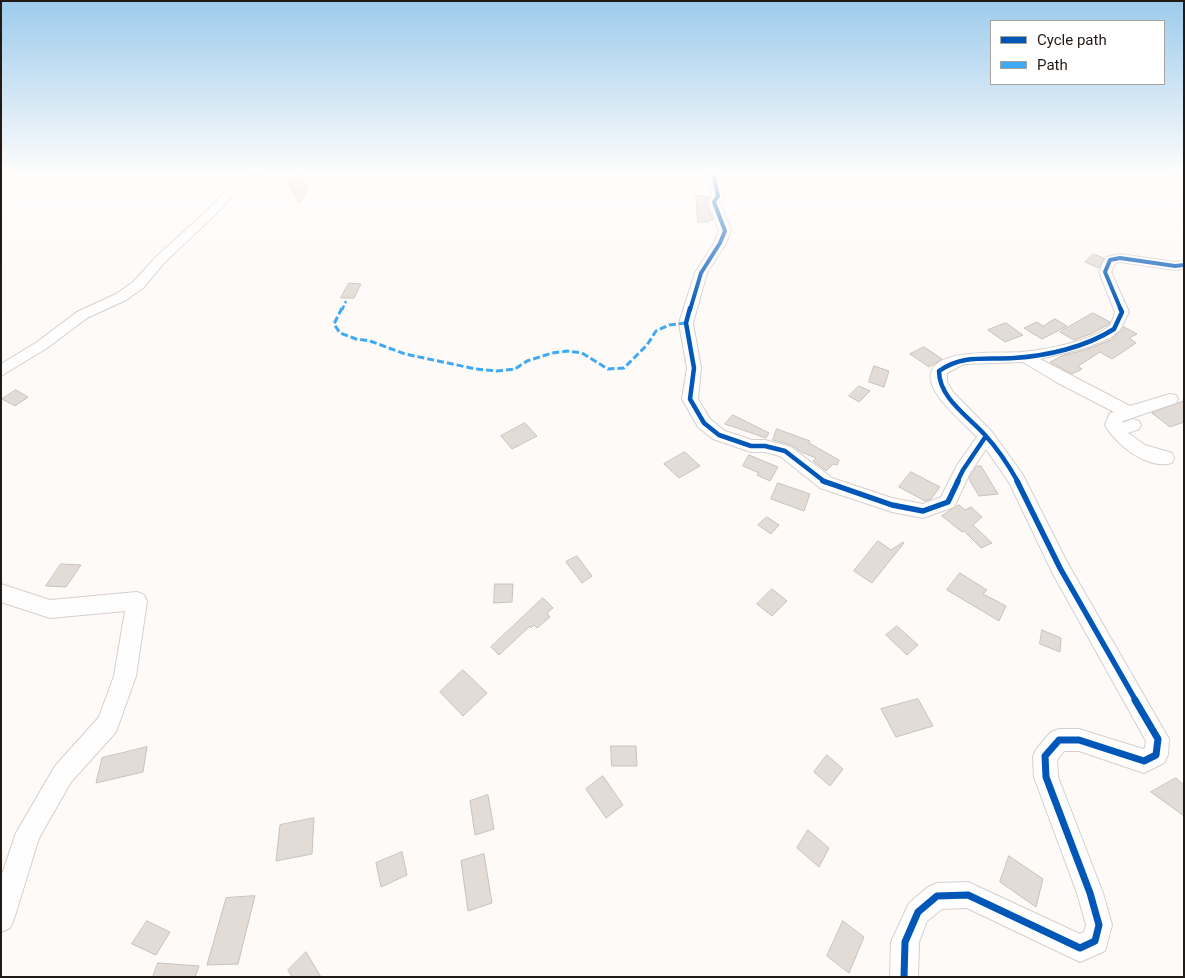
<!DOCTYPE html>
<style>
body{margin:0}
#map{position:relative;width:1185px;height:978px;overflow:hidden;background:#fdfaf8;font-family:Roboto,sans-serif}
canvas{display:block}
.frame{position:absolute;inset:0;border:2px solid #221a15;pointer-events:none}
.legend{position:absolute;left:990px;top:20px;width:175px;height:65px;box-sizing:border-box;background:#fff;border:1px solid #a7a3a1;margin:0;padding:6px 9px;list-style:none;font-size:15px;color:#221a15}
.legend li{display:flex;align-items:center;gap:10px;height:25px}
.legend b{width:25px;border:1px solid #a7a3a1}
</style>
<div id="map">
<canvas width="1185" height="978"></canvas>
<div class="frame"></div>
<ul class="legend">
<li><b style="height:6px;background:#0057b8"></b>Cycle path</li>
<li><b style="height:6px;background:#3fa9f5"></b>Path</li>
</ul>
</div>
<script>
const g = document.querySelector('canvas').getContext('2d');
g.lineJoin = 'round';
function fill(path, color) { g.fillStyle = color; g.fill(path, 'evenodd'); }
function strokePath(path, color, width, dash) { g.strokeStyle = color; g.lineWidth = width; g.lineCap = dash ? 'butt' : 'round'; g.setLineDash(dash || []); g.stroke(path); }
const building = new Path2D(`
 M300,176L308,190L299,203L286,179Z
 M696,195L709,197L706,203L713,220H709V222H698Z
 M1093,254L1104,258L1099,268L1085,262Z
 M349,283L361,284L354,298H341Z
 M1093,313L1110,322L1109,324L1091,334L1074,340L1060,332Z
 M1055,319L1067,326L1042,339L1024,328L1037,322L1043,326Z
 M1006,323L1023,335L1005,342L988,330Z
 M1124,327L1137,334L1129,338L1136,343L1112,359L1100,352L1078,366L1082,369L1072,374L1050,362L1064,355L1085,350L1111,340Z
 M924,347L942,359L929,367L910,354Z
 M874,366L889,371L884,387L869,382Z
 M859,386L870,391L859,402L849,396Z
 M16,390L28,397L15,406L2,399Z
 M1184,401V422L1170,427L1152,413Z
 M733,415L769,433L766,438L725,424Z
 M525,423L537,436L512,449L501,436Z
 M777,429L810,441L809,443L839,460L837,465L833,464L826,471L813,461L816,458L801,452L791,445L773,440Z
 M685,452L700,466L679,478L664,464Z
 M749,455L778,467L770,481L757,475L759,473L743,466Z
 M977,466H981L998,494L979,496L969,479Z
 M911,472L940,487L931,499L925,501L899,487Z
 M778,483L810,494L804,511L771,499Z
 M959,505L965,510L971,507L982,517L973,525L992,543L981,548L964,531L962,532L942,516Z
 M767,517L779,525L771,534L758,525Z
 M878,541L891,550L903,542L904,543L872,583L854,571Z
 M577,556L592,576L582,583L566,562Z
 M61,564L81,565L66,587L46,586Z
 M960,573L987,590L983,594L1006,606L999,621L947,590Z
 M495,584H513L512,602L494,603Z
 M772,589L787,601L772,616L757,604Z
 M543,598L553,608L547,613L550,617L537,628L534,625L531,628L530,626L499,655L491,647Z
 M897,626L918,645L907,655L886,635Z
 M1042,630L1061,638L1060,652L1040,644Z
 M463,670L487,693L463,716L440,692Z
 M918,699L933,726L896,737L881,709Z
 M611,746H636L637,766H612Z
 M147,747L143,772L96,783L102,758Z
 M827,755L843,769L830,786L814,772Z
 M603,776L623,805L606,818L586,789Z
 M1176,778L1184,785V816L1151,792Z
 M488,795L494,829L475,835L470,801Z
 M314,818L312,854L276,861L280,825Z
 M808,830L829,848L819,867L797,848Z
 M402,852L407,875L381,887L376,863Z
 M484,854L492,903L468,911L461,861Z
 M1009,856L1043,879L1036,907L1000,882Z
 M255,896L238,964L207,965L226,898Z
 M147,921L170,932L156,955L132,944Z
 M843,921L864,937L849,973L827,956Z
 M306,952L321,977H292L288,970Z
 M158,963L199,966L195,977H153Z`);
const minor = new Path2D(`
 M252,173H265L236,190L221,209L165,262L143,288L126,300L87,318L47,348L1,376V364L37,342L77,312L116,294L133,282L157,256L213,205L228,186Z
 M708,173H718L724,196L720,202L731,231L726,243L707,273L693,323L701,368L698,399L710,419L725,431L752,440H765L791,447L832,478L892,498L923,504L941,497L957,465L977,437C964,423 935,400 931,381C924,346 1003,354 1022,352C1043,350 1094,341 1109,326C1112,323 1114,316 1115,312L1099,272L1106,257L1120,254L1175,262L1184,261V269L1175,270L1120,262L1115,263L1111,272L1129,312L1120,330L1110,338L1085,348L1040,359L1130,406L1170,394L1176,395L1178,399L1176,403L1123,421L1122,423L1133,419L1139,421L1141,425L1139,429L1128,433L1145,445L1172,453L1174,458L1172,463C1148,470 1116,445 1105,425L1110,413L1114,412L1056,382L1023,362L964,364L947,373V382L953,392L992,432L1023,475L1067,562L1169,739L1168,755L1164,763L1144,773L1079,751H1064L1057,760L1058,777L1103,893L1112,925L1105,951L1080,962L967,908L942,909L927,921L919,942L918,977H890L891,942L909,903L928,887L937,883L968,882L1080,934L1084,932L1086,925L1077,893L1034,777L1033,756L1037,748L1051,732L1059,729H1079L1143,749L1145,748L1146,741L1053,574L1010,484L986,449L970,473L954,507L923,518L892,512L820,488L780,456L765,452H751L713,439L698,427L682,399L687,368L679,323L695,273L714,243L719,231L708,202L712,196Z
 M1172,173H1184V178L1173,175Z
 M1,584L50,600L137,592L144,595L147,601L136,676L116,732L71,782L39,838L14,919L10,928L1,932V877L16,833L55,766L99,717L114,676L125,611L50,618L1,602Z`);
const quietFar1 = new Path2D(`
 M342,310L346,301`);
const quiet = new Path2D(`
 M342,308L334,324L340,333L356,339L370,341L405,354L476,369L497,371L515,369L527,361L552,353L567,351L582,353L608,369L624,368L647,345L656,331L669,325L686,323`);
const cyclewayFar3 = new Path2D(`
 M690,310L701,273L720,243L725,231L714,202L718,196L713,173
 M1121,310L1105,272L1110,260L1120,258L1175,266L1184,265`);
const cyclewayFar2 = new Path2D(`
 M690,308L686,323L694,368L690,399L704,423L719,435L751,446H765L785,451L825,482
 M957,482L963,470L986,436
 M1018,482C1009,466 997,448 985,435C968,416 939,398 939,371C963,354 986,360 1014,358C1047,356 1086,347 1114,329L1122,312L1120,308`);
const cyclewayFar1 = new Path2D(`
 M823,481L892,505L923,511L948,502L958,481
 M1017,481L1060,568L1136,701`);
const cycleway = new Path2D(`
 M904,977L905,942L918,912L937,896L968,895L1080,948L1095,941L1099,925L1090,893L1046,777L1045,756L1059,740H1079L1144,761L1156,755L1158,739L1135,700`);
fill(building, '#e3dbd5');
strokePath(building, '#c8c2bf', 1);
strokePath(minor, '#d5d0cd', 2);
fill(minor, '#fffefe');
strokePath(quietFar1, '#3fa9f5', 2.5, [5, 2.5]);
strokePath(quiet, '#3fa9f5', 3, [7, 3]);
strokePath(cyclewayFar3, '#0057b8', 4);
strokePath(cyclewayFar2, '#0057b8', 4.5);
strokePath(cyclewayFar1, '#0057b8', 5.5);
strokePath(cycleway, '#0057b8', 7);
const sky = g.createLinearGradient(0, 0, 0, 310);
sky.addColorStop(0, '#9dcbec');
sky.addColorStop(0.56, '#fefdfc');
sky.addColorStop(1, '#fefdfc00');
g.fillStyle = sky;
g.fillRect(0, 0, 1185, 310);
</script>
